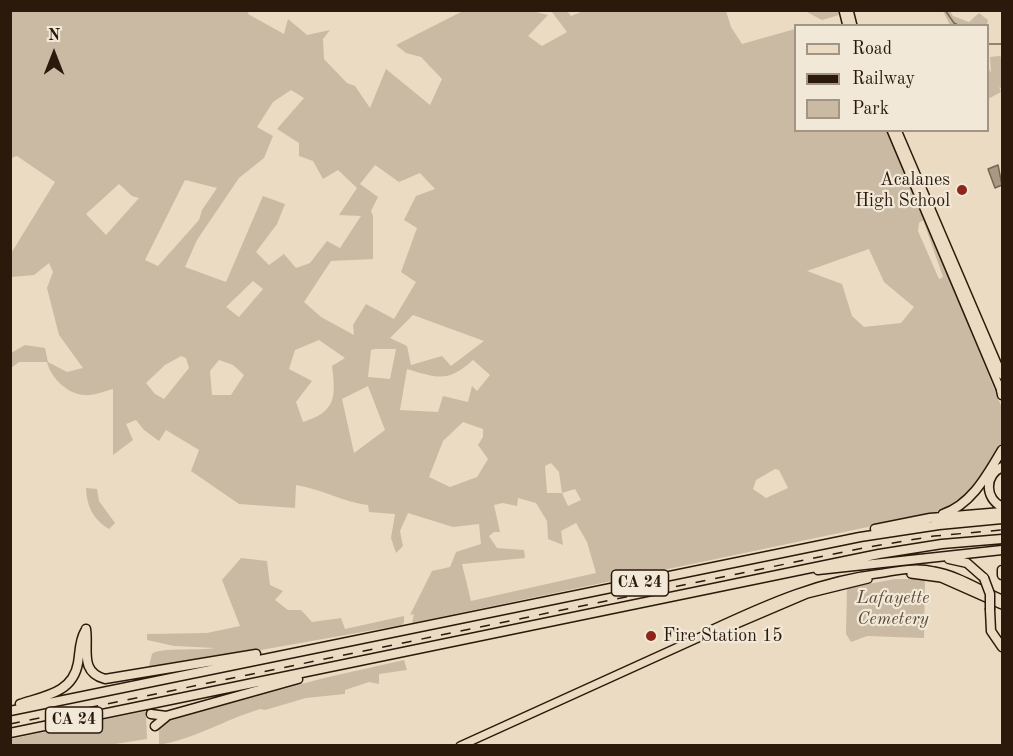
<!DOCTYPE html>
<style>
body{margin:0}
#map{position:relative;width:1013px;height:756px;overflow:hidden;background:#eadbc2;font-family:"Old Standard TT",serif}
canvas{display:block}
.frame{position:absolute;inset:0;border:12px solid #2b190b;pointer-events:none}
.legend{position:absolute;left:794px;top:24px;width:195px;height:108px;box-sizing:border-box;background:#f1e8d7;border:2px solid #a29585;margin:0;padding:8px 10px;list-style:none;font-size:18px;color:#2b190b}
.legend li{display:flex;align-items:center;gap:12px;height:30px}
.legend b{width:30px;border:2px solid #a29585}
.north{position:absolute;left:24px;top:24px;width:60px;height:60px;-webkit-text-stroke:4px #f1e8d7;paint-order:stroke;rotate:0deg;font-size:16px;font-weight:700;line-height:24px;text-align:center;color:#2b190b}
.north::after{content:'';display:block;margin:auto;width:21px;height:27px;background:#2b190b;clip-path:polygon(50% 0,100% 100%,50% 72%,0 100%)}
</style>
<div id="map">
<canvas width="1013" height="756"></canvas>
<div class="frame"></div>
<ul class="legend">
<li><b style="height:8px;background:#eadbc2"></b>Road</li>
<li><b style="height:8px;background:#2b190b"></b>Railway</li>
<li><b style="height:16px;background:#cabaa3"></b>Park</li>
</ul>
<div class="north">N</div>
</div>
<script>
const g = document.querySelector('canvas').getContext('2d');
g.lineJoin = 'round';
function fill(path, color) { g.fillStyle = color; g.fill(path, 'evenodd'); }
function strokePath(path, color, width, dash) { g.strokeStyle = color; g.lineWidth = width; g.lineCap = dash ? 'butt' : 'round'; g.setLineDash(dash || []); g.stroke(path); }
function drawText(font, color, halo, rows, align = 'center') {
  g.font = font + ' "Old Standard TT",serif'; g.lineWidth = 4.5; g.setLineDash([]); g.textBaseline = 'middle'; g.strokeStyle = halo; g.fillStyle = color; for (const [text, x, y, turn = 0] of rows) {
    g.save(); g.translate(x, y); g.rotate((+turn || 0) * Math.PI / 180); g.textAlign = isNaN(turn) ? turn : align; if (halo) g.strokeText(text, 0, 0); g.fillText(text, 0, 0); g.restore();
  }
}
const green = new Path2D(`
 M586,10L726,11L731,27L742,44L795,29L796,130L889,131L1002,408V444L998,451L969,494L939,512L412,623L414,614L410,615L432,571L450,567L456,552L481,544L479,524L453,527L408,513L400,531L403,546L396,553L391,538L395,514L369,512L368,505C343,502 322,489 296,485L295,508L239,504L191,471L199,450L166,430L159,441L144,430L136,420L126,424L133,440L113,455V389C105,391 93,396 85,395C67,394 51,378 47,362H19L11,368V353L25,345L45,348L48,362L67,372L83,368L59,335L47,288L53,272L49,263L34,275L11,277L10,255L55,182L17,156L11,158V11H249L248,14L284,34L288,19L307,35L330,30L323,39L324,59L347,83L355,86L370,108L386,69L430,105L442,79L421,57L406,53L396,45L463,11H532L548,15L528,36L542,46L567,32L552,12L567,11L571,16ZM291,90L304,98L277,129L299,143V156L313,161L323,179L338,170L357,188L339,215L361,216L340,248L327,241L310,263L296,268L284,254L269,265L256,252L277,224L285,204L263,196L226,282L185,267L197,240L239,178L264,158L273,136L257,127L273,102ZM375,165L399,182L420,173L435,189L416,196L404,220L417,228L401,272L416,282L394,319L366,304L353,325L354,335L321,317L304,302L331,261L373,259V216L371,211L378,197L360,184ZM185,180L217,188L202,210L199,220L158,266L145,260ZM119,184L132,196L139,198L106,235L86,214ZM923,220L943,277L939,279L918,231L919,223ZM869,249L884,282L914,307L901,323L864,327L852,316L842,284L807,271ZM253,281L263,289L239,317L226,307ZM413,315L484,341L451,366L442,356L411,365L407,346L390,338ZM319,340L345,358L332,366C336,397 336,412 303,422L296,402L312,381L289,369L295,350ZM375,349H396L390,379L368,377L371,350ZM181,356L186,358L189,368L164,399L155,394L146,383L165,365ZM219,360L233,365L244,375L231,395H212L210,371ZM473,360L490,375L477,391L472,386L468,402L443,396L438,412L400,410L407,369C437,378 448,383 473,360ZM368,386L385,430L354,453L342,399ZM463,422L483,429V437L478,445L488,459L477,477L450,487L429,477L443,441ZM551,463L559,472L562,493H547L545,466ZM775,469L779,470L788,488L766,498L753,489L756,480ZM575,489L581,500L568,506L562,493ZM518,498L536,503L547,521L548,539L563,545L561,531L576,523L587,542L596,573L471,601L462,564L525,558L524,550L497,548L489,536L494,532H500L494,505L503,503L517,506Z
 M805,11H838L839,15L822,20Z
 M943,11H950L953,16L969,22L979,13L988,20L987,25H950Z
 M999,56L1002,57V89L999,87L1001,92L988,99V67L991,73L990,57Z
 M86,488L97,489L99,501L115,523L109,529C93,519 87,507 86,488Z
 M241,558L267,561L270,585L283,591L275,600L288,610H301L312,622L341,618L345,629L404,616V622L402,625L148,670L152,654C159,647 200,651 215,648L174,646L147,640V634L207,633L240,626L222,580Z
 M895,579H925L924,638L867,636L851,642L846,634L847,588Z
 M404,660L407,670L379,674V684L369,682L345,690V694L306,698L265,710L260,709C224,720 197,738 159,745V728L169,720L324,678Z
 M146,711L147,739L102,746L11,745V739Z`);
const water = new Path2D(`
 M998,165L1002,185L995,188L988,169Z`);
const stream = new Path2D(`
 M945,10L954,23L960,26
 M988,44H1002`);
const major = new Path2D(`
 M843,10L847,26
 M849,10L853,26
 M891,130L1002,393
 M897,130L1002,375
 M911,574L941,578L1002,605
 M709,633L718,632L807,594L868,579
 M460,746L709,633L713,629C769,603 821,580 883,573C900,570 917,567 934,571C958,575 980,590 1002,599`);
const highway = new Path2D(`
 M1001,390L1002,395
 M1002,467C984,476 985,498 1002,507
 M943,514C972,504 987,475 1002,450
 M875,529L930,518L1002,512
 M949,559L967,563L984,578
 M818,570L1002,550
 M1002,570V575
 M990,610L991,631L1002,647
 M86,629C89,649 79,672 105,679L256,654
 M20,704C44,696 73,693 78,663C80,652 79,641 85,631
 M10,711L860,537L939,525L1002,519
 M151,714L166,716L298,679
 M155,726L166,717
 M10,733L879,554L942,544L1002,539`);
const rail = new Path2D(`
 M10,724L863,548L934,536L1002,530`);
const highwayBridge = new Path2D(`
 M984,578L990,594V610`);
const markers = [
 [962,190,6,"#8f2418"],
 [651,636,6,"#8f2418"]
];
const shields = [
 [640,583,57],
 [74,720,57]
];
const shieldNames = [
 ["CA 24",640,583],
 ["CA 24",74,720]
];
const poiNames = [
 ["Acalanes",950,180],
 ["High School",950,201],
 ["Fire Station 15",663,636,"left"]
];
const parkNames = [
 ["Lafayette",893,598],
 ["Cemetery",893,619]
];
fill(green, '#cabaa3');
fill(water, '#a99984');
strokePath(water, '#776654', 1.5);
strokePath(stream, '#776654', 1.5);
strokePath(major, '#2b190b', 10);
strokePath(highway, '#2b190b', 11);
strokePath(major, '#eadbc2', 7);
strokePath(highway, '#eadbc2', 8);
strokePath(rail, '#2b190b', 1.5, [10, 10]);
strokePath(highwayBridge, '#2b190b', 11, []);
strokePath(highwayBridge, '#eadbc2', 8);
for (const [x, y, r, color] of markers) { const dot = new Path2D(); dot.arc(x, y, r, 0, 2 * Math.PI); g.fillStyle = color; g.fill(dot); strokePath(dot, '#f1e8d7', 2); }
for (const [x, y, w] of shields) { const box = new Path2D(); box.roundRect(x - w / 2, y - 13, w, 26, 4.5); g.fillStyle = '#f1e8d7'; g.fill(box); strokePath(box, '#2b190b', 1.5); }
drawText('bold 16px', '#2b190b', null, shieldNames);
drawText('18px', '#2b190b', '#f1e8d7', poiNames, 'right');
drawText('italic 18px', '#5b4939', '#f1e8d7', parkNames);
</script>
